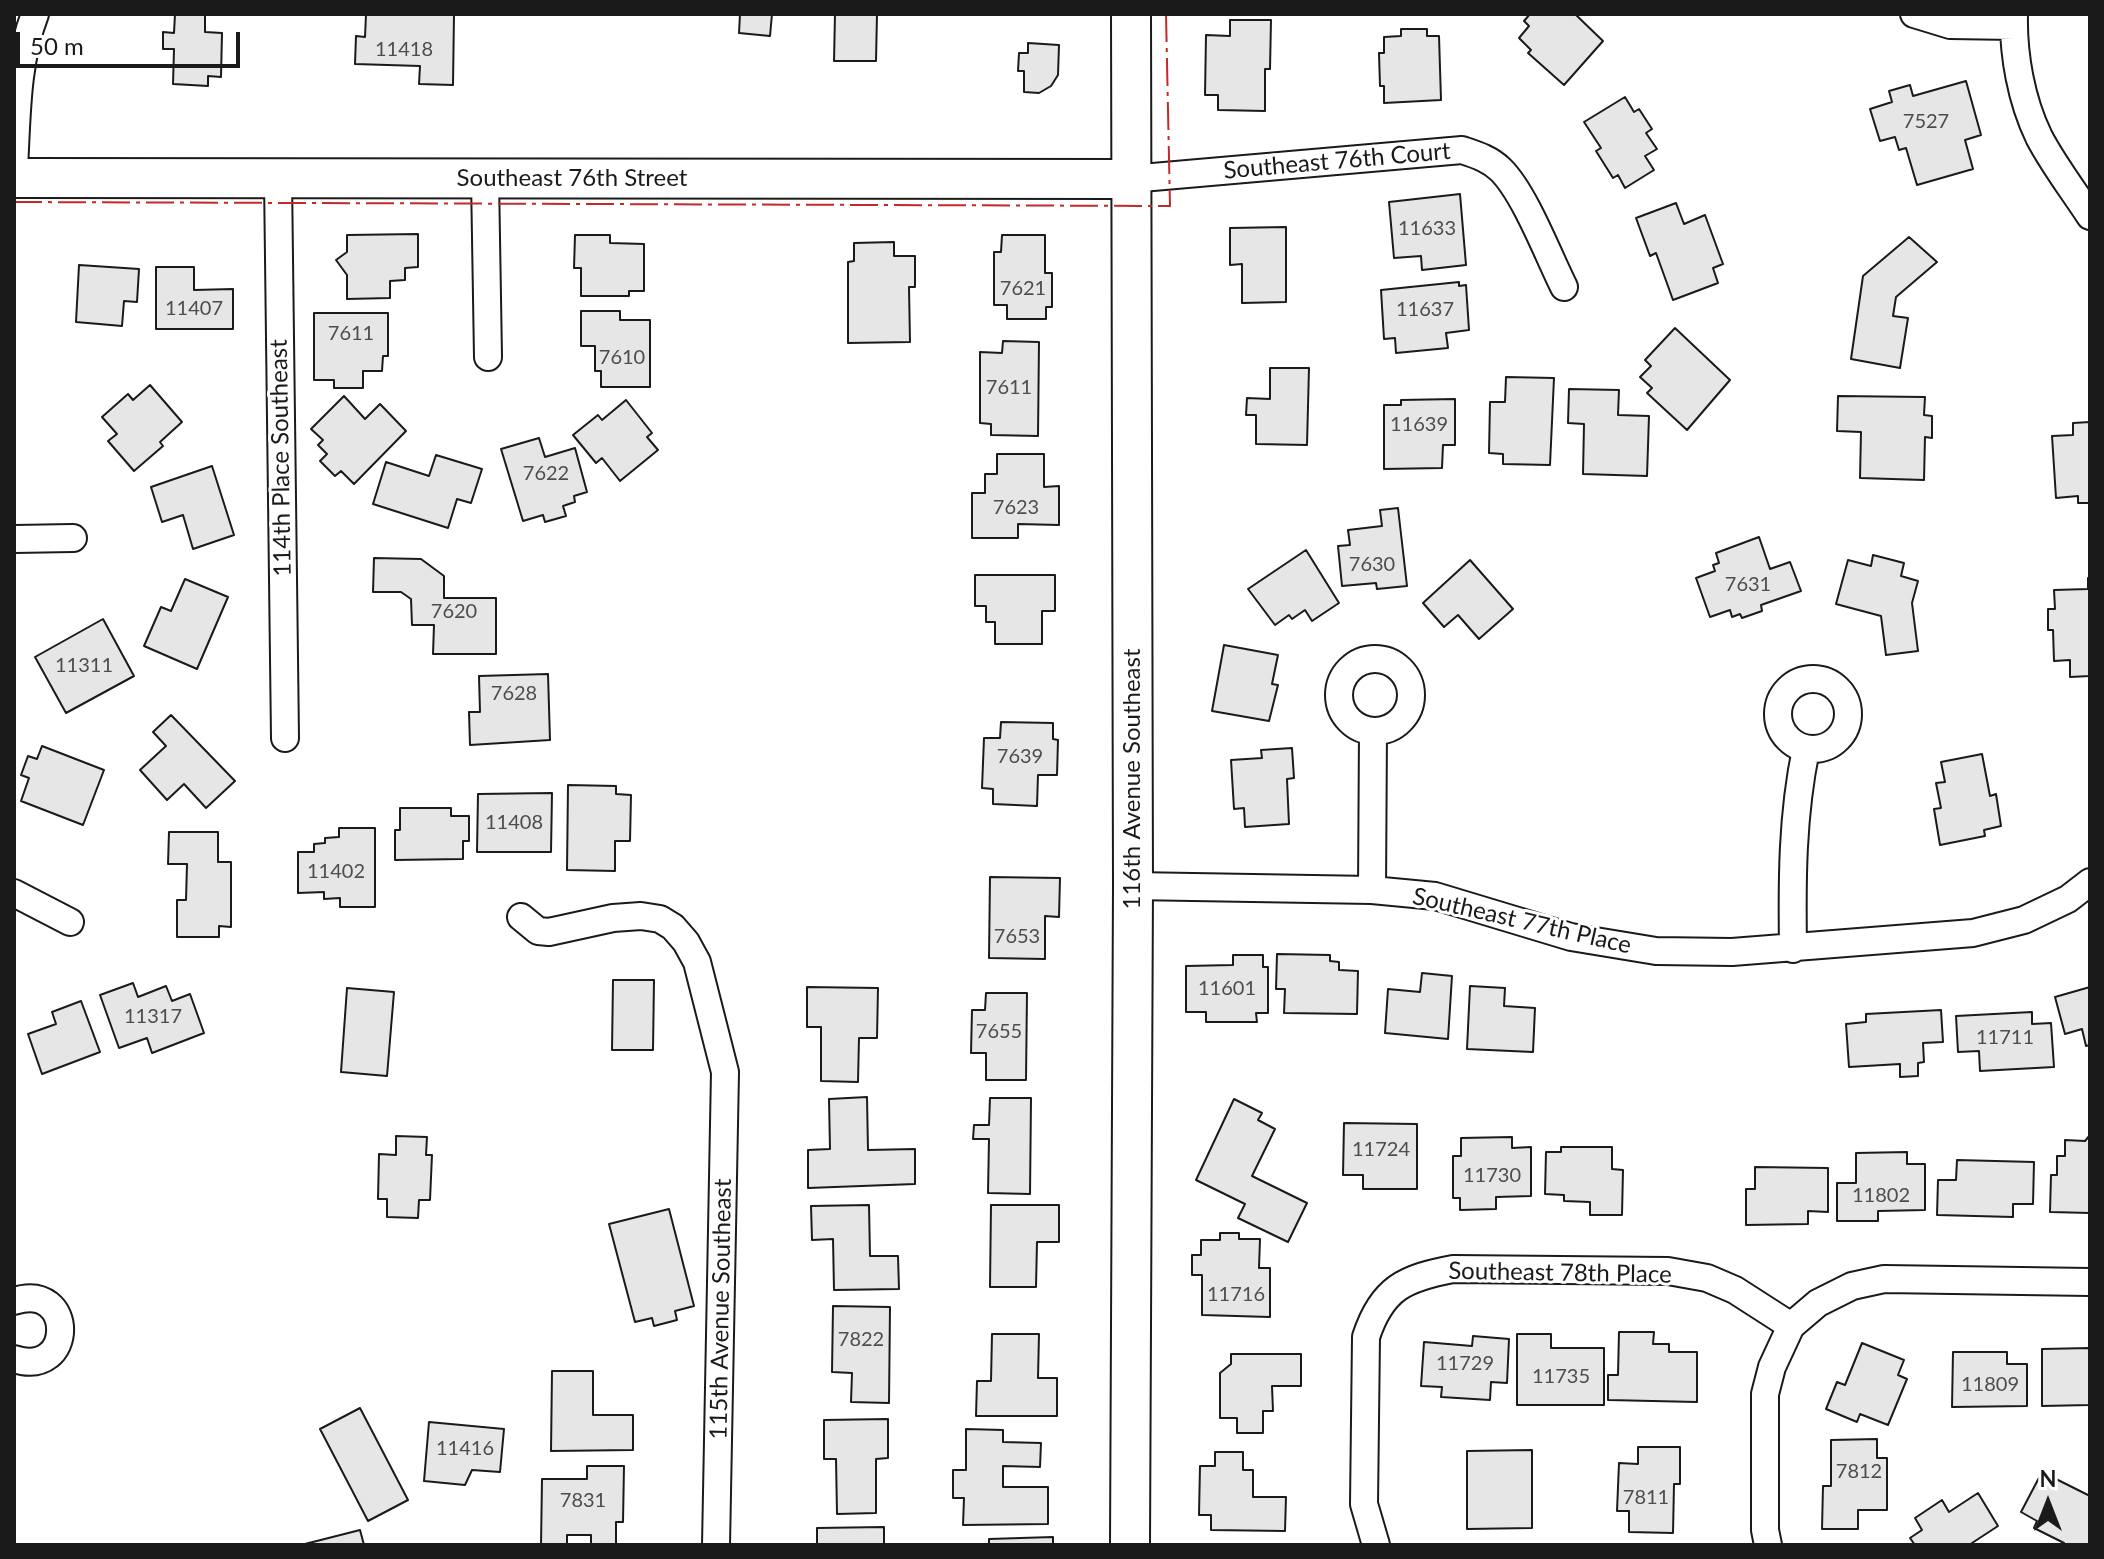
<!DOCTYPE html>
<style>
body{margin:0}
#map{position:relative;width:2104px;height:1559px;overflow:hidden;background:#fff;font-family:Lato,sans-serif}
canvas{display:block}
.frame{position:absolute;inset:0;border:16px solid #1a1a1a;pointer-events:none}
.north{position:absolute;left:2008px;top:1463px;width:80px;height:80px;-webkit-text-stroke:6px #fff;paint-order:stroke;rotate:0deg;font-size:22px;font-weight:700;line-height:32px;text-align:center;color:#1a1a1a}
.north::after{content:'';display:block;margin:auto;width:28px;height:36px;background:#1a1a1a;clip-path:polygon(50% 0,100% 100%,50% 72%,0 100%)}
.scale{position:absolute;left:16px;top:32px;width:224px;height:36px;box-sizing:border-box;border:4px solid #1a1a1a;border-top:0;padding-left:10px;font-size:24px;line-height:28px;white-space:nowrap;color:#1a1a1a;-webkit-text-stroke:6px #fff;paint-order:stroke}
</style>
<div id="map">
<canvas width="2104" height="1559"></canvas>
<div class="frame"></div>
<div class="north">N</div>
<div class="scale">50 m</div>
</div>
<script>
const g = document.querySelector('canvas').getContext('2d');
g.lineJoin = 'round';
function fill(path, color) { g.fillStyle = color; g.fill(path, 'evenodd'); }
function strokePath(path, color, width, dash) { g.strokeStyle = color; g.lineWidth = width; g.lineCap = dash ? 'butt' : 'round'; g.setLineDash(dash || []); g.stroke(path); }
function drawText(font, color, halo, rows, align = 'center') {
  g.font = font + ' Lato,sans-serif'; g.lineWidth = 6; g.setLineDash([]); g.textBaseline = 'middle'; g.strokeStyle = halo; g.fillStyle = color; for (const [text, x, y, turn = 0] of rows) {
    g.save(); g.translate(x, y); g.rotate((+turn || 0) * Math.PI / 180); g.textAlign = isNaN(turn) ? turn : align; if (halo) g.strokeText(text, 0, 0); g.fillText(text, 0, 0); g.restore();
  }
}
const building = new Path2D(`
 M175,14H205V32L222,33L221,77L208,76V86L173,84L174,49H163V32L174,33Z
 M366,14H454L453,85L419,84L420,66L355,64L356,36L365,37Z
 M740,14H772L770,36L739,33Z
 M835,14H877L876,61H834Z
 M1530,14H1575L1603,41L1564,85L1528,53L1531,50L1519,38L1529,26L1524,21Z
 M1230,20H1271L1270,69H1265V111L1218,110V95H1205L1206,35L1230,36Z
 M1401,29H1427V36H1439L1441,100L1384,103V86H1380L1379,53H1384V37L1401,36Z
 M1028,43L1059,45L1058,75L1051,86L1039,93L1024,92V71H1018L1019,53H1028Z
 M1966,81L1981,135L1965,140L1973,169L1917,185L1906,148L1899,150L1895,137L1880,141L1870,109L1892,102L1889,91L1910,85L1913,96Z
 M1625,97L1634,112L1639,109L1652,129L1646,133L1657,149L1645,156L1654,170L1625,188L1618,175L1613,178L1596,151L1601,148L1584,122Z
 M1460,194L1466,265L1422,270L1421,256L1394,258L1389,202Z
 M1676,203L1684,224L1705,215L1723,264L1713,268L1718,283L1673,300L1656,253L1650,256L1636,218Z
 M1286,227V302L1242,303V264L1230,265V228Z
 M418,234V267L405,268V280L390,281V298L347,299V275L336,260L347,252V235Z
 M575,235H610V243L644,244V291H629V296H581V268H574Z
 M1002,235H1045V273H1052V307H1046V319H1007V305H994V252H1001Z
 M1909,237L1937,262L1896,297L1893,316L1908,318L1900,368L1851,359L1863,276Z
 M894,242V256H915V287H909L910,342L848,343V262L854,261V243Z
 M79,265L139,269L137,302L124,301L122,326L76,322Z
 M156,267H194V290L233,289V329H156Z
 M1459,282V286L1466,285L1469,330L1446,333L1448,348L1396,353L1395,338L1384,339L1381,290Z
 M581,311H620V320H650V387H601V371H595V346H581Z
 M314,313H388V356H383L382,371H363V388H334V380H314Z
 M1675,328L1730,380L1687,430L1647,393L1652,388L1640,377L1651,366L1645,360Z
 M1003,341L1039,342L1038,436L991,435V424L980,423V352L1002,353Z
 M1270,368H1309L1307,445L1256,444V415H1246L1247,398L1270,399Z
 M1506,377L1554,378L1550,465L1503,464V454L1489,453L1490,402H1505Z
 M150,385L182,422L160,442L163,446L134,471L108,441L117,434L102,417L128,394L133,400Z
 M1569,389L1619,390L1618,415L1649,416L1647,476L1583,474L1584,424L1568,423Z
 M344,396L365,419L380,404L406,431L354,484L341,471L335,476L320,461L327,454L318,445L323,440L311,429Z
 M1838,396L1925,397L1924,415L1932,416V438L1925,437L1924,480L1860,478L1861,432L1837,431Z
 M1455,399V445H1443L1442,468L1384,469V405H1401V400Z
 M626,400L652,433L647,437L658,450L620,481L602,458L596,463L573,435L598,415L602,420Z
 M2090,422V503H2078V496L2056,498L2052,436L2073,435V423Z
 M539,438L545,457L575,448L587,492L574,496L575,502L563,506L566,516L545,522L543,515L523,521L501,449Z
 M997,454H1044V487L1059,486V525L1018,524V538H972V493H985V474H997Z
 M436,455L482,469L471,503L457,499L448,528L373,504L386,462L429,476Z
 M212,466L234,535L193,549L183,515L162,522L151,487Z
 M1398,508L1407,586L1377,589L1376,583L1342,586L1338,546L1350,545L1348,530L1382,526L1380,510Z
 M1759,537L1770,569L1790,562L1801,591L1761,605L1762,611L1742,618L1740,614L1732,617L1730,610L1710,617L1696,578L1715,571L1713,565L1719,563L1716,553Z
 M1306,550L1339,603L1312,621L1305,610L1292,619L1289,615L1275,625L1248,589Z
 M1873,555L1904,563L1901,576L1918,581L1912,603L1918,651L1886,655L1881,616L1836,604L1848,560L1871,566Z
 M374,558L421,559L444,576V598H496V654H433L434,625H412L411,599L401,592H373Z
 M1470,560L1513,609L1479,639L1458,615L1444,627L1423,603Z
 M975,575H1055V611H1042V644H995V622H986V606H975Z
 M2088,578H2090V676L2070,677V660L2054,661L2053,630H2048V609H2055L2054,590L2088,589Z
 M185,579L228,597L197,669L144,646L161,607L171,611Z
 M103,619L134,676L66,713L35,657Z
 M1224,645L1278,655L1272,684L1278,685L1269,721L1212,711Z
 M548,674L550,740L470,745L469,712H480L479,676Z
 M171,715L235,781L206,808L184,784L167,800L140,770L166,746L153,732Z
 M1001,722L1053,723V739L1058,740L1057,775H1038L1037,806L993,804V789L982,788L984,738H1000Z
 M42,746L104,770L83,825L21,801L29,778L21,775L28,756L37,759Z
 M1292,748L1294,778L1287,779L1289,824L1245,827L1244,808L1234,809L1231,760L1262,758L1261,750Z
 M1982,754L1990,796L1996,794L2001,826L1984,830L1985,836L1940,845L1934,809L1941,808L1936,783L1945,782L1941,762Z
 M568,785L616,786V794L631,795L630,841H615V871L567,870Z
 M552,793L551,852H477L478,794Z
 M400,808H451V816H469V841H463V859L395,860V830H400Z
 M339,828H375V907H340V898L324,899V892L298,893V852H314V844L325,843V838L339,837Z
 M169,832H218V862H231V927L219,926V937H177V900H186L187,864H168Z
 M990,877L1060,878L1059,917L1045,916V959L989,958Z
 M1277,954L1330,955V961L1339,962V970L1358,971L1357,1014L1284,1013L1285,989H1276Z
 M1233,955H1263V967H1268V1013H1256L1257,1022H1206V1012H1186V966L1233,965Z
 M1422,973L1452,976L1448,1039L1385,1033L1388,989L1420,992Z
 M613,980H654L653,1050H612Z
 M133,983L138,997L166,986L172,1001L190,994L204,1033L152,1053L147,1038L119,1048L100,995Z
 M1470,986L1505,988L1504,1006L1535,1008L1533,1052L1467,1049Z
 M807,987L878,988L877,1038H859L858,1082L821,1081V1027H807Z
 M2090,987V1045L2086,1046L2082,1029L2065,1034L2055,997Z
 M347,988L394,992L387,1076L341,1072Z
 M986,993H1027L1026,1080H986V1053H971L972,1010H985Z
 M81,1001L100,1052L42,1074L28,1034L56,1024L52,1012Z
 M1941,1010L1943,1042L1923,1043L1924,1062L1918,1063V1076L1900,1077V1064L1849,1067L1846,1024L1866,1022V1014Z
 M2032,1012V1024L2051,1023L2054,1067L1980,1071L1979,1051L1958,1052L1956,1016Z
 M867,1097L868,1150L915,1149V1184L808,1188V1150L830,1149L829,1099Z
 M990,1098H1031L1030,1194L988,1193L989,1139H973L974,1125H989Z
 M1234,1099L1262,1113L1258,1120L1275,1129L1252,1176L1307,1203L1288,1242L1238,1218L1245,1204L1196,1180Z
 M1344,1123L1417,1124V1189H1363V1175H1343Z
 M2090,1135V1213L2050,1212L2051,1175H2057V1156H2065V1140L2085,1141Z
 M396,1136L427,1137L426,1155H432L430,1200H419L418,1218L387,1217V1199H378L379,1154L396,1155Z
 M1512,1137V1148L1531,1147V1196L1496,1197V1209L1460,1210V1198H1453V1156H1461V1138Z
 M1561,1147H1612V1169L1623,1170L1622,1215H1590V1202L1564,1201V1195L1545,1194L1546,1152H1561Z
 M1907,1152V1164H1925V1210L1878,1211V1221H1837V1183H1856V1153Z
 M1957,1160L2034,1162L2033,1204H2013V1217L1937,1215L1938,1180H1956Z
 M1755,1167L1828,1168V1212L1808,1211V1224L1746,1225V1189H1755Z
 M869,1205L870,1256H898L899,1289L834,1290L833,1239L812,1240L811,1206Z
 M991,1205H1059V1242H1037L1036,1287H990Z
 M669,1209L694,1306L675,1311L677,1320L654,1326L652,1318L635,1322L609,1224Z
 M1220,1233H1239V1239H1260L1259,1268H1270V1317L1202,1315V1275H1192V1255H1201V1240H1220Z
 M833,1306L890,1307L889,1403L851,1402L852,1373L832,1372Z
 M1619,1332H1654L1653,1344H1669V1352H1697V1402L1608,1400V1375H1618Z
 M992,1334H1039L1038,1378H1057V1416H976L977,1381H991Z
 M1517,1334H1551V1348H1604V1405H1517Z
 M1473,1336L1509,1339L1507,1383L1491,1382L1490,1400L1441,1397L1442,1387L1421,1386L1424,1342L1472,1346Z
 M1862,1343L1904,1360L1898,1375L1907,1379L1888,1425L1860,1414L1857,1422L1826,1409L1837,1382L1845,1385Z
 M2090,1348V1405L2042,1406V1349Z
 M1953,1352H2007V1364H2027V1406L1952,1407Z
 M1231,1354H1301V1386H1272L1273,1411H1263V1433H1237V1418H1220V1373L1231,1364Z
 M552,1371H593V1415H633V1450L551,1451Z
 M360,1408L408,1500L368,1521L320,1429Z
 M888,1419V1458L876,1459V1513L837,1514L836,1459H824V1420Z
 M429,1422L504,1429L500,1472L472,1470L465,1485L424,1481Z
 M966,1429L1003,1430V1442L1041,1443L1040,1467L1003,1466V1487H1048V1524L963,1525L964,1498H953V1470H966Z
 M1877,1439V1458H1887V1510H1858V1529H1822L1823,1486H1831V1440Z
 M1638,1447H1680V1484H1674L1673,1533L1629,1532V1511H1617L1619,1463L1638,1464Z
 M1532,1450V1528L1467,1529V1451Z
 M1215,1452H1243V1470H1253V1497H1286L1285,1531L1211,1530V1515H1199L1200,1466H1215Z
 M587,1466H624L623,1522H616V1545H591V1535H567V1545H541L542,1479H587Z
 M2042,1472L2090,1496V1545H2063L2064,1543L2034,1528L2037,1521L2021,1512Z
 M1978,1493L1998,1526L1969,1545H1915L1910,1538L1922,1530L1915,1518L1942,1500L1949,1512Z
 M884,1527V1545H817V1528Z
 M360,1530L364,1545H301Z
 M1053,1537V1545H989V1539Z`);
const street = new Path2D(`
 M1914,14L1950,25L2014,26
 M2014,14C2013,54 2021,100 2039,137C2053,164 2073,190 2090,216
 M14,168C17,117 16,63 35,14
 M278,178L285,738
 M485,178L488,357
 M1130,179L1462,150C1477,155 1490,159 1501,170C1525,194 1548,255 1564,287
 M14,539L73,538
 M1339 695a36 36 0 1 1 72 0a36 36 0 1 1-72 0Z
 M1778 714a35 35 0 1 1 70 0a35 35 0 1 1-70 0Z
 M1133,886L1372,890L1435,896L1571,937L1656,951L1732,952L1973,933L2024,920L2068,899L2090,882
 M1372,890L1373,731
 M14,893L70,922
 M521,917L538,931L549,932L613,918L641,916L660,919L673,927L686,942L697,962L725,1072L716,1545
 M1793,949C1792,881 1792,816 1806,749
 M14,1301C76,1281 75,1379 14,1359
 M1376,1545L1364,1504L1366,1337C1382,1288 1405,1278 1453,1269L1668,1271L1707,1278L1735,1290L1791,1326
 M1768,1545L1765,1530V1394L1772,1367L1791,1326L1818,1303L1852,1286L1884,1279L2090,1282`);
const secondary = new Path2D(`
 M14,178L1130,179
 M1130,1545L1133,886L1131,14`);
const power = new Path2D(`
 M14,202L1170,206L1166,14`);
const numberNames = [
 ["11418",404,50],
 ["7527",1926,122],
 ["11633",1427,229],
 ["7621",1023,289],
 ["11407",194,309],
 ["11637",1425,310],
 ["7611",351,334],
 ["7610",622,358],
 ["7611",1009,388],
 ["11639",1419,425],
 ["7622",546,474],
 ["7623",1016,508],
 ["7630",1372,565],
 ["7631",1748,585],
 ["7620",454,612],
 ["11311",84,666],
 ["7628",514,694],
 ["7639",1020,757],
 ["11408",514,823],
 ["11402",336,872],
 ["7653",1017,937],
 ["11601",1227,989],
 ["11317",153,1017],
 ["7655",999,1032],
 ["11711",2005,1038],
 ["11724",1381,1150],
 ["11730",1492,1176],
 ["11802",1881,1196],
 ["11716",1236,1295],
 ["7822",861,1340],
 ["11729",1465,1364],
 ["11735",1561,1377],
 ["11809",1990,1385],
 ["11416",465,1449],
 ["7812",1859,1472],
 ["7811",1646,1498],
 ["7831",583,1501]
];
const streetNames = [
 ["Southeast 76th Court",1337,161,-5],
 ["Southeast 76th Street",572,178],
 ["114th Place Southeast",281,458,-91],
 ["116th Avenue Southeast",1132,779,-90],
 ["Southeast 77th Place",1522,921,13],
 ["Southeast 78th Place",1560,1273,1],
 ["115th Avenue Southeast",721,1309,-89]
];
fill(building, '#e6e6e6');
strokePath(building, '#1a1a1a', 2);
strokePath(street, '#1a1a1a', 30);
strokePath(secondary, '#1a1a1a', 42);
strokePath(street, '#fff', 26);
strokePath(secondary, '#fff', 38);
strokePath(power, '#c62828', 2, [28, 6, 4, 6]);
drawText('20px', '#4d4d4d', null, numberNames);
drawText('24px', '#1a1a1a', '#fff', streetNames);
</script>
